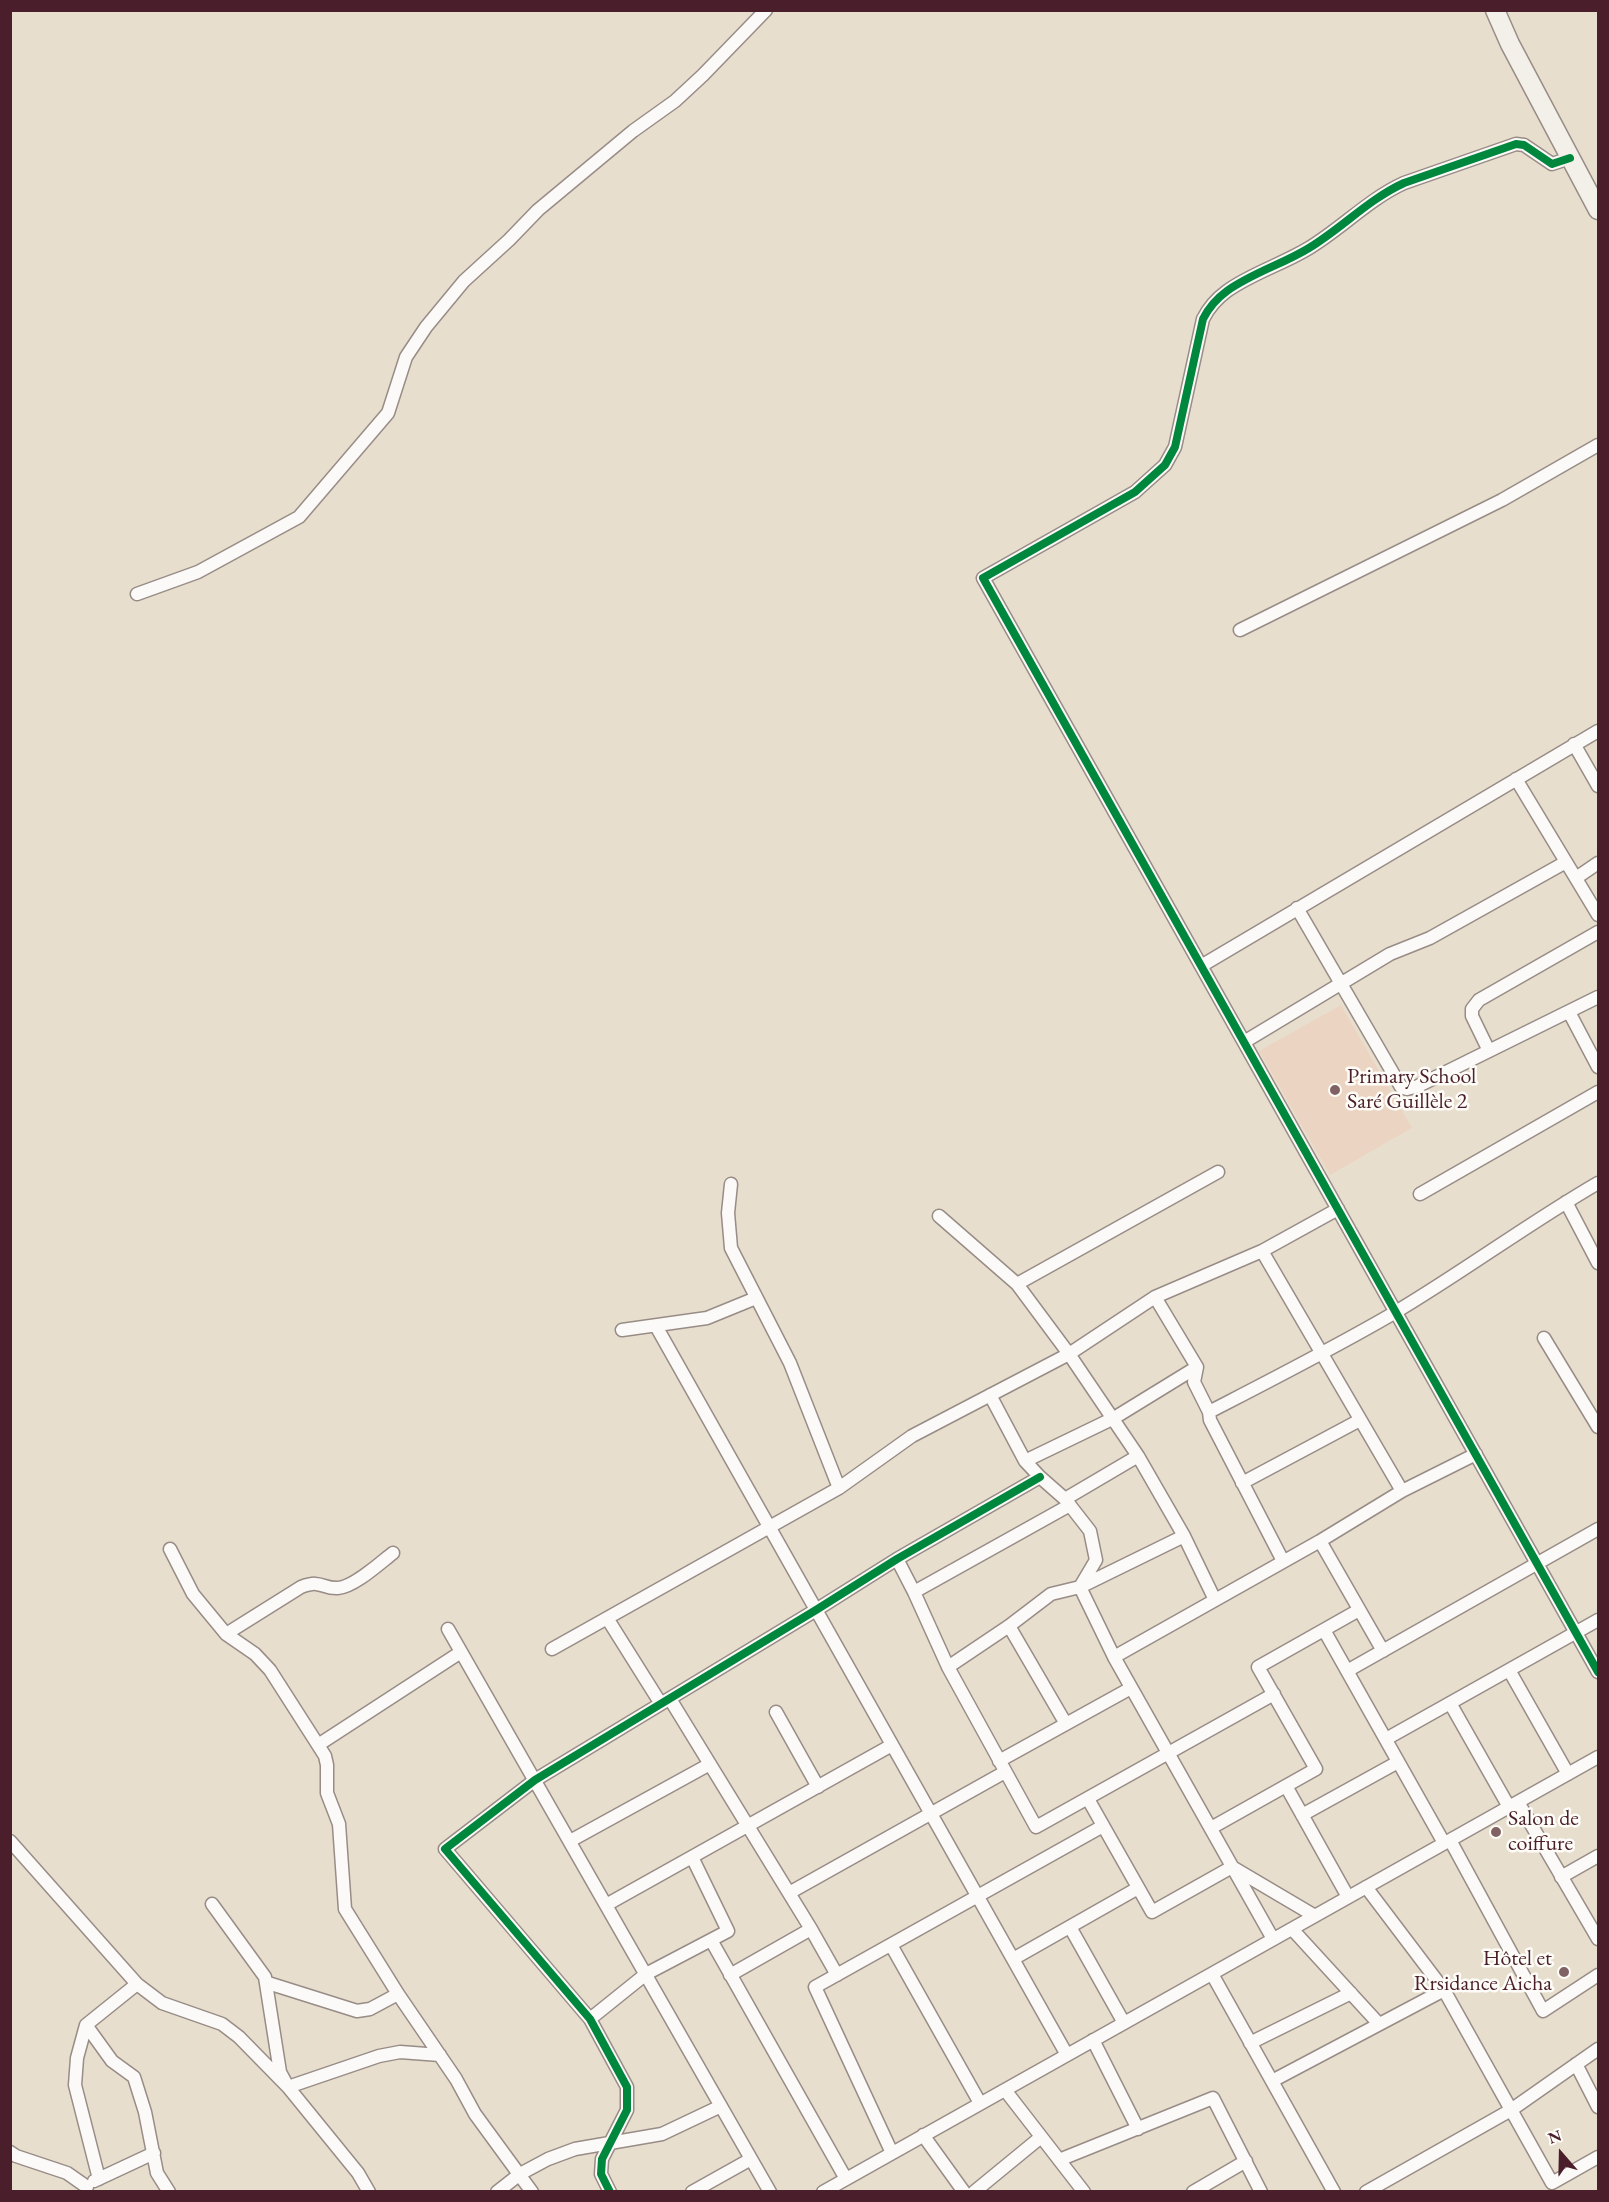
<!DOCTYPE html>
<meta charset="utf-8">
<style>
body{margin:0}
#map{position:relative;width:1609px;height:2202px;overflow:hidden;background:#e8dece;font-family:"EB Garamond",serif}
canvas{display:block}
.frame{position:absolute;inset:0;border:12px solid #4a1f2b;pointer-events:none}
.north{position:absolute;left:1531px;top:2124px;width:60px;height:60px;-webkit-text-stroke:4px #fdfcf7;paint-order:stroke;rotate:340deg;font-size:16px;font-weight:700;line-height:24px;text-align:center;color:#4a1f2b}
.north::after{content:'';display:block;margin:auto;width:21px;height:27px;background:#4a1f2b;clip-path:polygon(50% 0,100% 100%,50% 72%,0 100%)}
</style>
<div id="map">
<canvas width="1609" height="2202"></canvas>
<div class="frame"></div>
<div class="north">N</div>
</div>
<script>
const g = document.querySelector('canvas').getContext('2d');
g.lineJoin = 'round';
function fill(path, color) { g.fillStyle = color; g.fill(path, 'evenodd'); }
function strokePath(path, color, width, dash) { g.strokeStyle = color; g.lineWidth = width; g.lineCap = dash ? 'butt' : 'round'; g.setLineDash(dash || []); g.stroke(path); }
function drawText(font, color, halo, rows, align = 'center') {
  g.font = font + ' "EB Garamond",serif'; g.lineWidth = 5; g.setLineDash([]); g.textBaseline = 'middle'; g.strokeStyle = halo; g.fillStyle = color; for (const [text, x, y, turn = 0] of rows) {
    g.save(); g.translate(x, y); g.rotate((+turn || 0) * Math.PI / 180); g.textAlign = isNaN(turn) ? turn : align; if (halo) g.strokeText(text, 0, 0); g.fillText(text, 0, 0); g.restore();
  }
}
const built = new Path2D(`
 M1341,1005L1412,1128L1330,1175L1259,1051Z`);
const minor = new Path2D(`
 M1570,158L1552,164L1524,145L1516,144L1404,183C1369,199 1342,228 1309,248C1283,264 1252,273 1227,291C1216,299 1209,307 1203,319L1175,447L1165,465L1135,492L983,578L1598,1672
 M137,594L198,572L299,517L388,413L406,357L426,327L464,281L509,240L538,210L633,131L675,101L703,75L766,10
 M1240,630L1502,500L1598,445
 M1574,744L1598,786
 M1516,779L1598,915
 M1576,878L1598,863
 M1297,908L1401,1087L1407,1089L1418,1086L1598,997
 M1201,966L1598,731
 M1569,1012L1598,1067
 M1244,1042L1390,954L1430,938L1566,862
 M1489,1051L1472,1016V1009L1479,1000L1598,932
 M731,1184L728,1213L731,1248L790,1363L839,1488
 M1420,1194L1598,1092
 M1566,1202L1598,1263
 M939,1216L1017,1284L1069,1354L1138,1456L1184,1536L1215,1600
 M1262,1251L1402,1491
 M1017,1284L1218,1172
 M1155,1297L1197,1367L1194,1382L1209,1412
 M656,1326L1067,2055
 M622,1330L707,1318L756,1298
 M1544,1338L1598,1427
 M990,1395L1025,1461L1040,1477L1065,1499L1090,1531L1096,1560L1080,1587L1114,1657L1273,1939
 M1025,1461L1114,1418L1197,1367
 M1242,1483L1360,1420
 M1065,1499L1138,1456
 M1320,1541L1383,1651
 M170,1549L193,1594L226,1634L255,1654L270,1670L318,1745L461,1652
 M897,1559L914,1592L948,1667L1036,1827L1274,1694
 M1283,1561L1210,1420L1209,1412C1271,1380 1334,1348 1394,1313C1463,1272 1529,1223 1598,1183
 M914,1592L1070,1505
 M607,1618L661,1704
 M1009,1626L1066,1724
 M448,1629L770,2192
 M1324,1630L1444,1843
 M226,1634L301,1587C322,1579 322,1589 338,1588C354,1587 380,1563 393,1553
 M552,1649L839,1488L912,1436L1069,1354L1155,1297L1262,1251L1338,1209
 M1114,1657L1320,1541L1402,1491L1476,1454
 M948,1667L1009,1626L1051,1594L1080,1587L1184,1536
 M1509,1670L1568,1774
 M1347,1671L1598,1529
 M670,1699L811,1929L837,1975
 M1450,1703L1509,1807
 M776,1712L818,1787
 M1386,1739L1598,1620
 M318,1745L325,1756L327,1765V1793L339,1824L345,1909L398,1994L456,2079L475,2114L532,2192
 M999,1761L1131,1688
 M1286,1786L1348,1897
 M1088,1799L1152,1912L1232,1867L1315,1916
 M1518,1802L1598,1939
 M1302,1815L1398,1762
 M1211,1828L1316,1769L1258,1667L1359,1610
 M1450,1840L1543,2011L1598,1975
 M10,1841L137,1984L86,2025L112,2061L134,2077L145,2112L157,2173L169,2192
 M570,1841L710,1764
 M1561,1877L1598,1856
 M1366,1887L1444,1990L1552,2183L1598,2157
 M789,1893L1005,1772
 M212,1904L265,1977L280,2072L288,2087L358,2173L369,2192
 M606,1905L892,1745
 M1070,1927L1124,2023
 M1292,1929L1379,2024
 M711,1940L846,2179
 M891,1945L980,2103
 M1013,1959L1138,1888
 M1212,1974L1334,2192
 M730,1975L811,1929
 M268,1983L357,2011L370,2009L398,1994
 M137,1984L162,2003L222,2024L239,2037L288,2087L379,2056L400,2052L440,2055
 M590,2019L646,1974L728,1931L692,1857
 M86,2025L77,2058L75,2085L99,2179
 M1093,2040L1138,2129
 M1250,2043L1351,1993
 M1576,2064L1598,2107
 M1272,2081L1444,1990
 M1005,2090L1084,2192
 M923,2135L964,2192
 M10,2152L16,2156L67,2173L87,2187
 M892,2153L815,1987L1103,1826
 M1059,2160L1213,2098L1261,2192
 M94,2181L154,2153
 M497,2192L520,2174L548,2159L575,2149L662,2134L721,2106
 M610,2192L601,2174L602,2159L627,2110V2087L590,2019L445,1849L535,1780L816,1610L897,1559L1040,1477
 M692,2192L751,2159
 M823,2192L1598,1757
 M974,2192L1041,2137
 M1193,2192L1246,2161
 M1366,2192L1511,2110L1598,2049`);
const secondary = new Path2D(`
 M1495,10L1510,44L1598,210`);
const cycleway = new Path2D(`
 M1570,158L1552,164L1524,145L1516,144L1404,183C1369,199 1342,228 1309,248C1283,264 1252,273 1227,291C1216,299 1209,307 1203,319L1175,447L1165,465L1135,492L983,578L1598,1672
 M610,2192L601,2174L602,2159L627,2110V2087L590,2019L445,1849L535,1780L816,1610L897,1559L1040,1477`);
const markers = [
 [1335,1090,6,"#816264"],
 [1496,1832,6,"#816264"],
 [1564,1972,6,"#816264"]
];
const poiNames = [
 ["Primary School",1347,1077],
 ["Saré Guillèle 2",1347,1102],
 ["Salon de",1508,1819],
 ["coiffure",1508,1844],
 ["Hôtel et",1552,1959,"right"],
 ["Rrsidance Aicha",1552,1984,"right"]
];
fill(built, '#ebd5c2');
strokePath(minor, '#988c86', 15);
strokePath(secondary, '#988c86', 21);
strokePath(minor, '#fcfaf8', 12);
strokePath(secondary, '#f3f0e9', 18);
strokePath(cycleway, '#00873e', 8);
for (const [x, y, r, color] of markers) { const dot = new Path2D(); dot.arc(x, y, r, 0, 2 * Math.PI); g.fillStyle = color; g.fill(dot); strokePath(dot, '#fdfcf7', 2); }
drawText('22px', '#4a1f2b', '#fdfcf7', poiNames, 'left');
</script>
